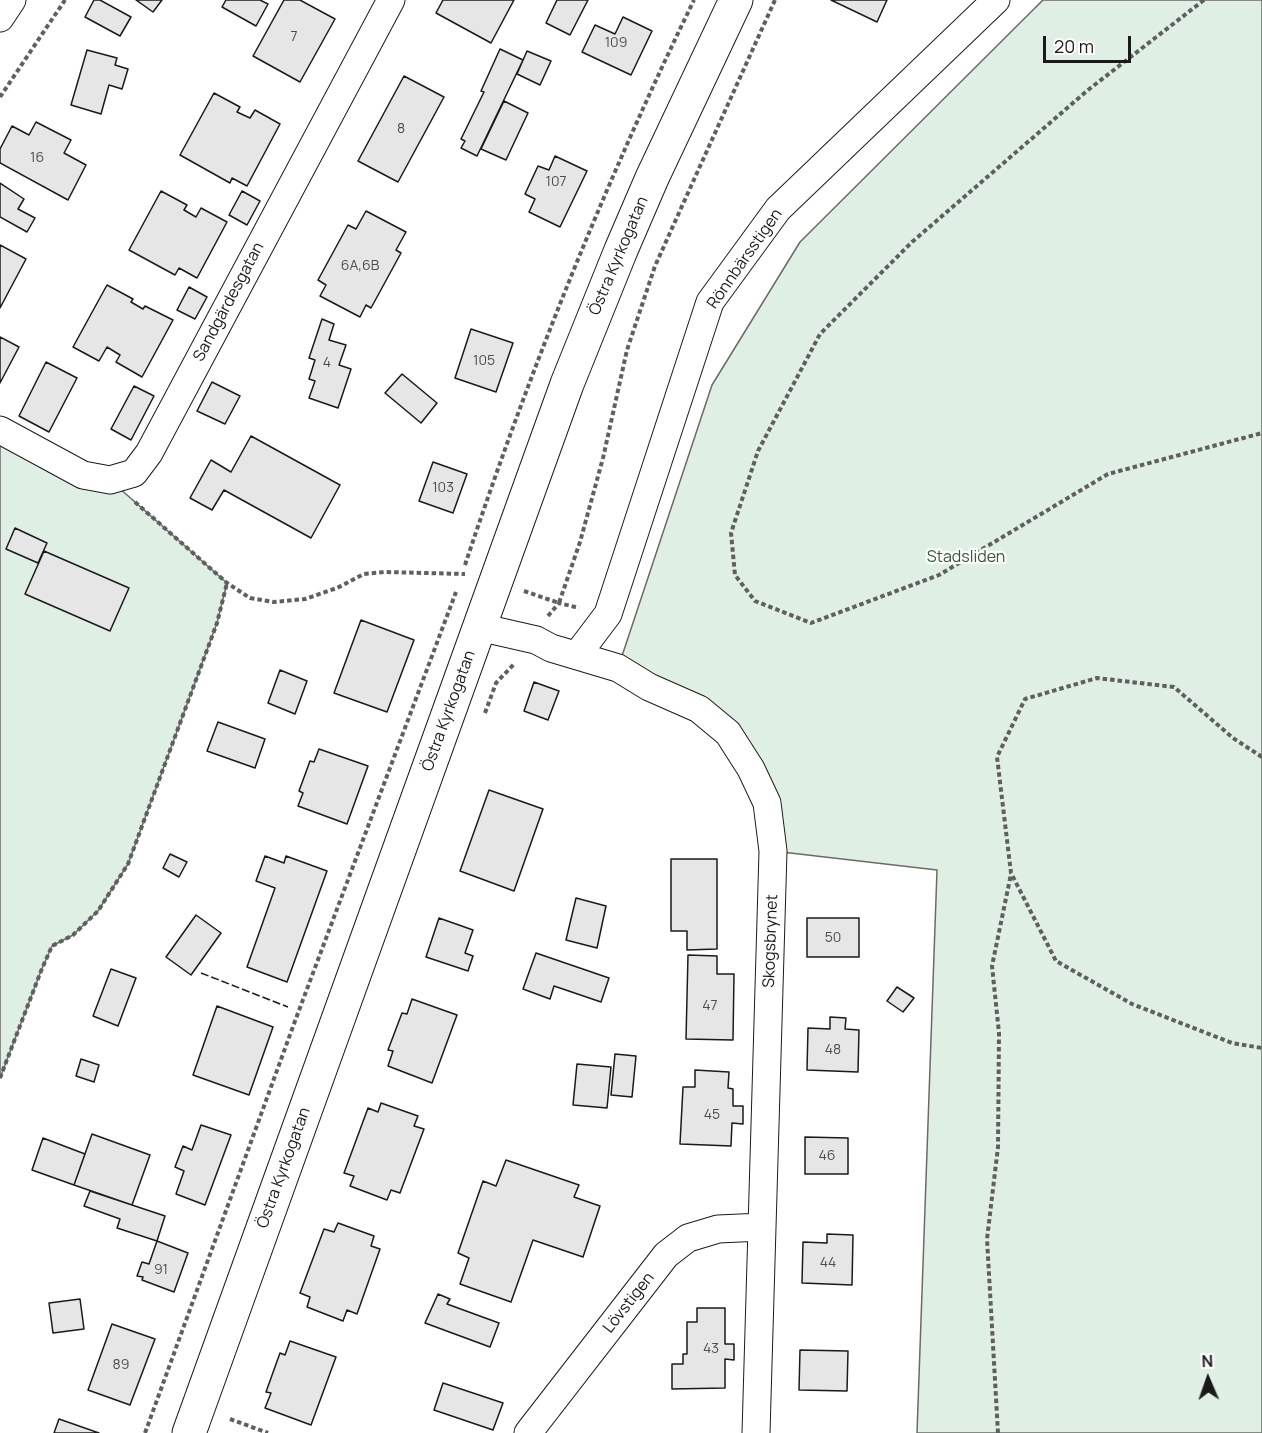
<!DOCTYPE html>
<meta charset="utf-8">
<style>
body{margin:0}
#map{position:relative;width:1262px;height:1433px;overflow:hidden;background:#fff;font-family:Manrope,sans-serif}
canvas{display:block}
.north{position:absolute;left:1178px;top:1349px;width:60px;height:60px;-webkit-text-stroke:4px #fff;paint-order:stroke;rotate:358deg;font-size:16px;font-weight:700;line-height:24px;text-align:center;color:#1a1a1a}
.north::after{content:'';display:block;margin:auto;width:21px;height:27px;background:#1a1a1a;clip-path:polygon(50% 0,100% 100%,50% 72%,0 100%)}
.scale{position:absolute;left:1043px;top:36px;width:88px;height:27px;box-sizing:border-box;border:3px solid #1a1a1a;border-top:0;padding-left:8px;font-size:18px;line-height:21px;white-space:nowrap;color:#1a1a1a;-webkit-text-stroke:4px #fff;paint-order:stroke}
</style>
<div id="map">
<canvas width="1262" height="1433"></canvas>
<div class="north">N</div>
<div class="scale">20 m</div>
</div>
<script>
const g = document.querySelector('canvas').getContext('2d');
g.lineJoin = 'round';
function fill(path, color) { g.fillStyle = color; g.fill(path, 'evenodd'); }
function strokePath(path, color, width, dash) { g.strokeStyle = color; g.lineWidth = width; g.lineCap = dash ? 'butt' : 'round'; g.setLineDash(dash || []); g.stroke(path); }
function drawText(font, color, halo, rows, align = 'center') {
  g.font = font + ' Manrope,sans-serif'; g.lineWidth = 4.5; g.setLineDash([]); g.textBaseline = 'middle'; g.strokeStyle = halo; g.fillStyle = color; for (const [text, x, y, turn = 0] of rows) {
    g.save(); g.translate(x, y); g.rotate((+turn || 0) * Math.PI / 180); g.textAlign = isNaN(turn) ? turn : align; if (halo) g.strokeText(text, 0, 0); g.fillText(text, 0, 0); g.restore();
  }
}
const green = new Path2D(`
 M1043,0H1262V1433H917L937,870L773,851L728,733L618,668L712,385L800,242Z
 M0,430L110,480L227,583L217,623L128,864L98,911L73,935L52,946L41,971L0,1078Z`);
const building = new Path2D(`
 M94,0H100L131,17L120,36L85,17Z
 M136,0H162L153,12Z
 M226,0H260L268,4L256,26L222,7Z
 M284,0H300L335,19L300,82L253,56Z
 M443,0H514L491,43L436,13Z
 M557,0H588L570,35L546,23Z
 M831,0H887L877,22Z
 M623,17L652,31L631,75L582,52L595,25L615,34Z
 M500,49L523,60L477,156L461,148L465,141L461,139L484,92L481,91Z
 M87,50L117,58L115,65L128,69L122,89L109,85L101,114L71,105Z
 M527,51L551,61L540,85L517,74Z
 M404,76L444,97L398,182L358,161Z
 M214,93L240,107L237,112L250,118L255,110L280,124L247,186L232,178L230,183L180,155Z
 M504,101L528,113L506,160L481,149Z
 M36,122L71,140L64,153L86,165L68,200L0,163V149L12,126L29,135Z
 M555,156L587,171L560,227L529,212L535,199L525,194L538,166L549,170Z
 M0,183L24,199L18,209L35,218L27,232L0,217Z
 M161,191L187,205L184,210L196,217L201,208L227,222L197,278L179,268L175,275L129,250Z
 M242,191L260,201L247,225L229,215Z
 M366,211L406,232L396,250L401,253L371,308L366,305L360,317L320,296L326,285L318,280L348,225L356,229Z
 M0,245L26,259L0,308Z
 M107,285L133,299L131,302L143,309L145,306L173,320L142,377L116,362L120,355L107,347L99,361L73,347Z
 M189,287L207,297L195,319L177,310Z
 M322,319L334,324L329,340L346,345L339,365L351,369L338,408L309,398L315,381L309,379L315,360L309,358Z
 M471,329L513,343L496,392L455,378Z
 M0,337L19,347L0,383Z
 M46,362L77,378L49,432L19,416Z
 M402,374L437,403L421,423L385,393Z
 M212,382L240,396L225,424L197,411Z
 M134,386L154,396L131,440L111,429Z
 M251,436L340,485L311,538L224,490L212,510L190,498L211,460L231,472Z
 M433,462L467,474L453,513L419,501Z
 M15,528L47,543L38,563L6,549Z
 M44,551L129,588L110,631L25,594Z
 M361,620L414,640L387,712L334,693Z
 M280,670L307,681L295,714L268,703Z
 M534,682L559,691L548,720L524,711Z
 M218,722L265,739L255,768L207,751Z
 M319,749L368,766L347,824L298,806L303,793L299,791L310,761L314,762Z
 M489,790L543,809L514,891L460,871Z
 M170,854L187,862L179,877L163,868Z
 M265,856L284,863L286,856L327,871L287,982L247,967L275,888L256,881Z
 M671,859H717V949L687,950V931H671Z
 M576,898L606,906L597,948L566,940Z
 M196,915L221,933L191,975L166,957Z
 M439,918L473,930L465,953L473,956L468,971L426,957Z
 M807,918H859V957H807Z
 M536,953L609,978L601,1002L554,986L550,999L523,989Z
 M688,955L717,956V974H734L733,1040L686,1039Z
 M111,969L136,978L118,1026L93,1016Z
 M897,987L914,998L903,1012L887,1001Z
 M412,999L457,1015L432,1083L388,1066L393,1051L388,1050L402,1013L407,1014Z
 M217,1006L273,1027L249,1095L193,1075Z
 M830,1017L846,1018L845,1029L859,1030L858,1072L807,1070L808,1028L830,1029Z
 M615,1054L636,1056L632,1097L611,1095Z
 M81,1059L99,1065L94,1082L76,1076Z
 M577,1064L611,1067L607,1108L573,1105Z
 M695,1070L729,1072L728,1088L733,1089V1106H743V1124L732,1123L731,1146L680,1144L683,1087H695Z
 M381,1103L418,1116L414,1126L424,1129L400,1193L391,1190L387,1200L350,1186L354,1176L344,1173L368,1108L378,1112Z
 M201,1125L231,1135L205,1205L176,1194L184,1171L175,1167L183,1146L192,1150Z
 M92,1134L150,1155L132,1205L74,1185Z
 M805,1137L848,1138V1174H805Z
 M43,1138L85,1154L74,1185L32,1170Z
 M506,1160L579,1185L574,1197L600,1206L583,1257L533,1240L511,1302L460,1284L469,1258L458,1253L483,1181L496,1186Z
 M90,1191L165,1216L157,1241L117,1228L120,1219L84,1206Z
 M338,1223L374,1236L371,1246L380,1249L357,1314L347,1310L343,1321L307,1307L310,1297L300,1293L324,1229L334,1232Z
 M827,1234L853,1235L852,1285L802,1283L803,1242L827,1243Z
 M157,1241L188,1253L174,1292L142,1280L143,1277L137,1276L142,1262L149,1264Z
 M438,1294L450,1299L447,1304L499,1323L490,1347L425,1323Z
 M80,1299L84,1329L53,1333L49,1303Z
 M697,1308H725V1344H734V1360L725,1359V1388L672,1389V1364H683V1354H687V1322H697Z
 M112,1324L155,1339L130,1405L88,1390Z
 M290,1341L336,1357L311,1425L265,1408L271,1393L266,1392L280,1353L285,1355Z
 M800,1350L848,1351L847,1391L799,1390Z
 M443,1383L503,1403L493,1430L434,1410Z
 M59,1419L99,1433H54Z`);
const path = new Path2D(`
 M1204,0L1088,90L912,242L820,334L758,451L731,533L735,575L755,601L811,623L939,575L1108,474L1262,433
 M0,97L65,0
 M135,502L227,583L250,598L274,602L305,599L337,588L364,574L385,572L465,574
 M465,565C529,372 605,183 694,0
 M524,591L559,603L580,542L603,458L627,350L655,266L775,0
 M548,616L559,603L579,608
 M485,713L496,683L514,664
 M1262,757L1233,738L1174,687L1097,678L1025,699L997,757L1011,873L1056,961L1132,1004L1232,1043L1262,1048
 M0,1078L41,971L52,946L73,935L98,911L128,864L217,623L227,583
 M230,1419L268,1433
 M145,1433L295,1021L456,592
 M998,1433L987,1239L998,1147L999,1033L992,966L1011,874`);
const street = new Path2D(`
 M0,18L12,0
 M0,430L83,475L110,480L134,473L149,453L391,0
 M479,627L536,640L551,648L618,668L649,687L699,709L728,733L751,769L767,803L773,851L756,1433
 M577,655L608,614L710,302L778,209L996,0
 M528,1433L666,1255L688,1238L718,1229L762,1227`);
const secondary = new Path2D(`
 M189,1433L567,384L621,250L652,178L736,0`);
const fence = new Path2D(`
 M201,973L288,1007`);
const numberNames = [
 ["7",294,37],
 ["109",616,43],
 ["8",401,129],
 ["16",37,158],
 ["107",556,182],
 ["6A,6B",360,266],
 ["105",484,361],
 ["4",327,363],
 ["103",443,488],
 ["50",833,938],
 ["47",710,1006],
 ["48",833,1050],
 ["45",712,1115],
 ["46",827,1156],
 ["44",828,1263],
 ["91",161,1270],
 ["43",711,1349],
 ["89",121,1365]
];
const streetNames = [
 ["Östra Kyrkogatan",619,256,-67],
 ["Rönnbärsstigen",745,259,-55],
 ["Sandgärdesgatan",229,302,-62],
 ["Östra Kyrkogatan",449,711,-70],
 ["Skogsbrynet",771,941,-88],
 ["Östra Kyrkogatan",284,1168,-70],
 ["Lövstigen",629,1303,-52]
];
const parkNames = [
 ["Stadsliden",966,558]
];
fill(green, '#e0efe3');
strokePath(green, '#6a6a6a', 1.5);
fill(building, '#e6e6e6');
strokePath(building, '#1a1a1a', 1.5);
strokePath(street, '#1a1a1a', 29);
strokePath(secondary, '#1a1a1a', 35);
strokePath(path, '#5f5f5f', 4, [4.5, 3]);
strokePath(street, '#fff', 27);
strokePath(secondary, '#fff', 33);
strokePath(fence, '#1a1a1a', 1.5, [8, 3]);
drawText('14px', '#4d4d4d', null, numberNames);
drawText('16px', '#1a1a1a', '#fff', streetNames);
drawText('16px', '#2b5a34', '#fff', parkNames);
</script>
